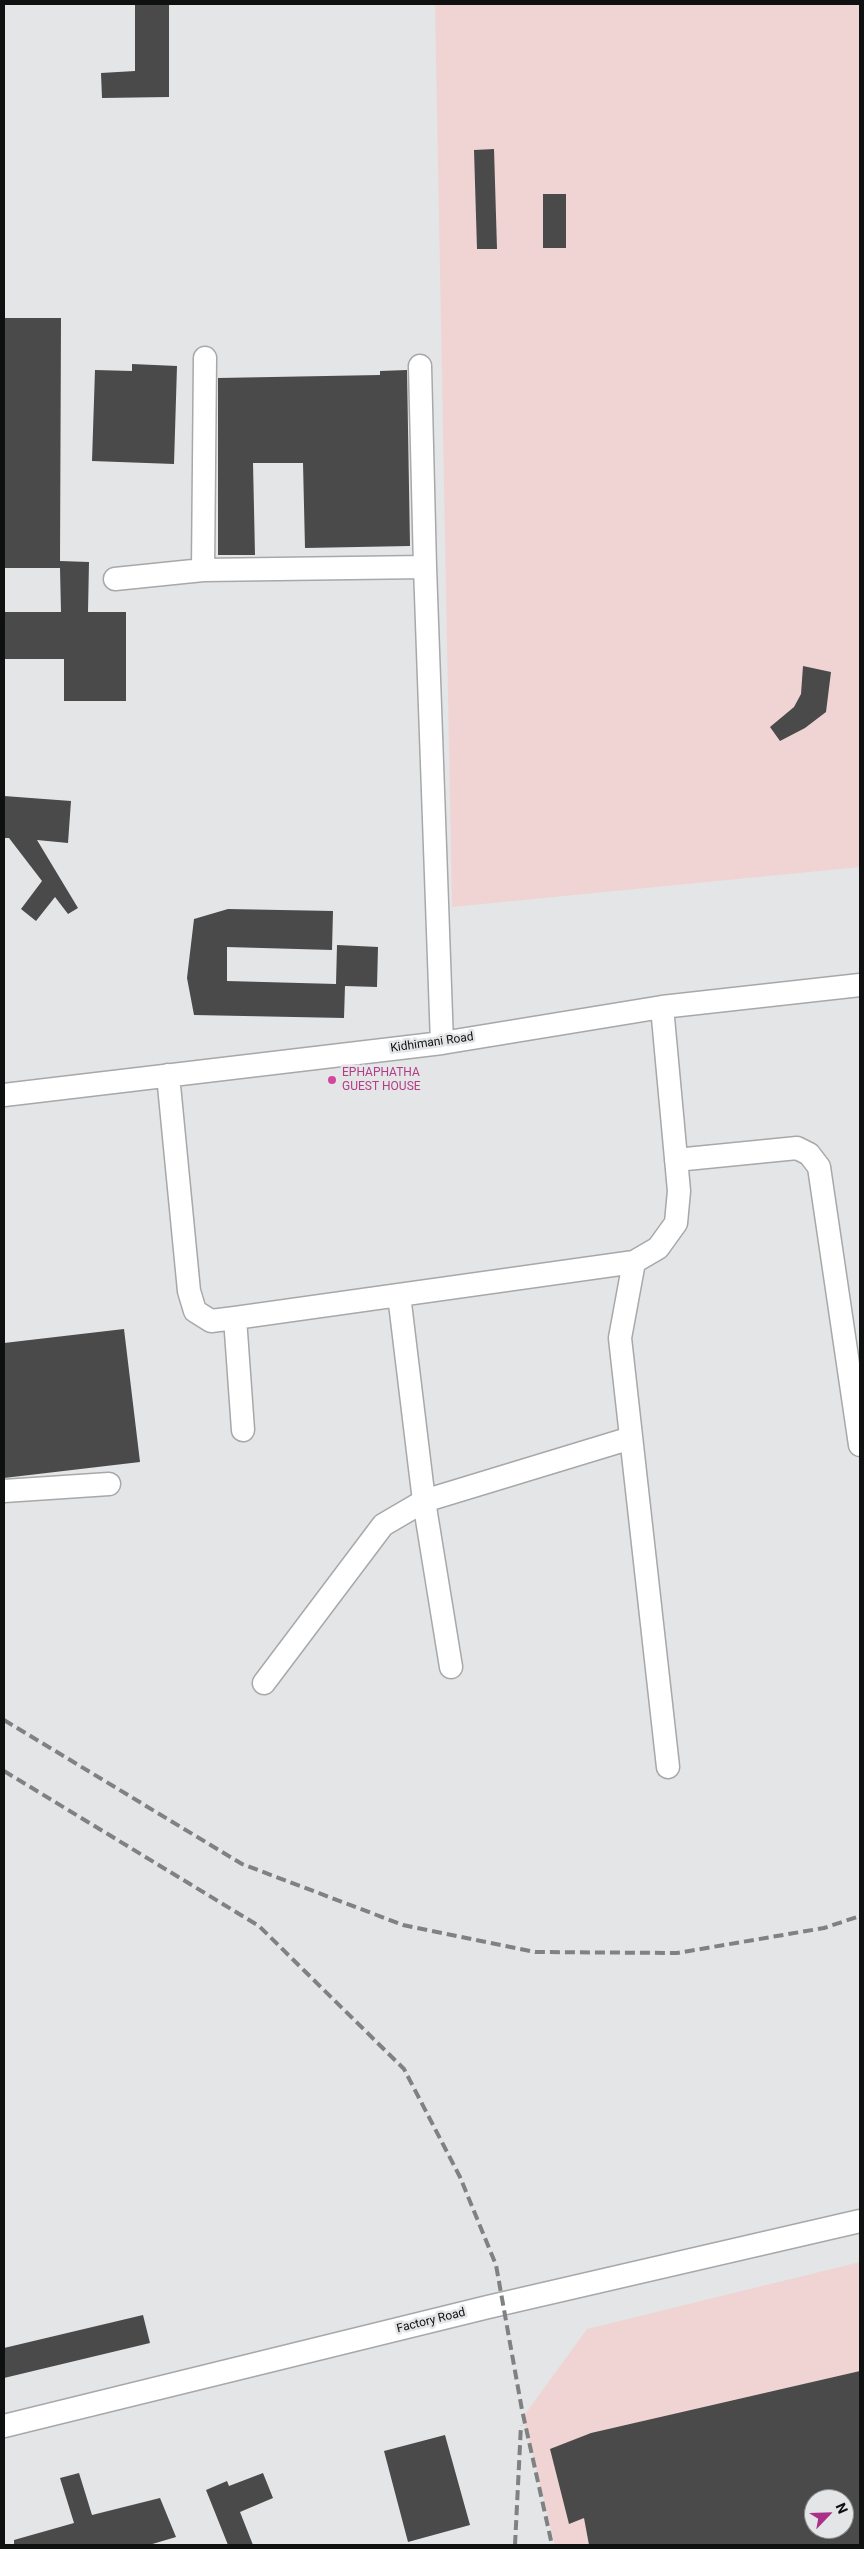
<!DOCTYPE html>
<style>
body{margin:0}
#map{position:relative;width:864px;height:2549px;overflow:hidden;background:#e4e5e7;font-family:Roboto,sans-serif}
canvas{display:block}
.frame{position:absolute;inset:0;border:5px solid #0f1010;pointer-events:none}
.north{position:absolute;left:804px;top:2489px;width:50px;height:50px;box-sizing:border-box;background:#e4e5e7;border:1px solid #8f9091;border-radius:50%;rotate:66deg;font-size:14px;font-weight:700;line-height:20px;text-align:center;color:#0f1010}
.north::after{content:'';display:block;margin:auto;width:18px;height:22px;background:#a93288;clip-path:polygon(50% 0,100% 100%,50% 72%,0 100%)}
</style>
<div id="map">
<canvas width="864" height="2549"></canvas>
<div class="frame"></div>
<div class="north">N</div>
</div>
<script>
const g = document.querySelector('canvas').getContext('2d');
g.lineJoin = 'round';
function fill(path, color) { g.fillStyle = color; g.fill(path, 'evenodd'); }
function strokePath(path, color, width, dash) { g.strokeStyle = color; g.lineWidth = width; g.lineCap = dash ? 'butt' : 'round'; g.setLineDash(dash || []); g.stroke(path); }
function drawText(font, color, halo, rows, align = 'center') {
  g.font = font + ' Roboto,sans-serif'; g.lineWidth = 5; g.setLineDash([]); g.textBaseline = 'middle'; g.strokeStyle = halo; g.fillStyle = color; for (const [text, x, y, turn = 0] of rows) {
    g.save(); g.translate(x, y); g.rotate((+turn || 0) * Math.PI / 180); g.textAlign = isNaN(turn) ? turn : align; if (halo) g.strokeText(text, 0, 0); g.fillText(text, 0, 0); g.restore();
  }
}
const industrial = new Path2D(`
 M435,4H860V867L452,907Z
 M860,2262V2545H555L523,2417L587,2329ZM814,2499H844V2529H814Z`);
const building = new Path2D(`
 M135,4H169V97L102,98L101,73L135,71Z
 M494,149L497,249H477L474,150Z
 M543,194H566V248H543Z
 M4,318H61L60,561L89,562L88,612H126V701H64V659H4V612H61L60,568H4Z
 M132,364L177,366L174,464L92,461L95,370L132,371Z
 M407,370L410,546L305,548L303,463H253L255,555H218V378L380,375V371Z
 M803,666L831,672L826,712L805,728L780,741L770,727L794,707L801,694Z
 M4,796L71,801L68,843L37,840L78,908L68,914L55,897L36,921L21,909L42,881L9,838H4Z
 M228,909L333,911L332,950L227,947V981L336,984L337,945L378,947L377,987L345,986L344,1018L194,1015L187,978L194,919Z
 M124,1329L140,1462L4,1478V1343Z
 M143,2315L150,2343L4,2378V2348Z
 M860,2371V2545H589L584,2518L569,2524L550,2449L591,2433ZM814,2499H844V2529H814Z
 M445,2435L470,2525L408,2542L384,2451Z
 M79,2473L92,2515L160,2498L176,2537L149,2545H14V2540L74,2523L60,2478Z
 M263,2473L273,2498L240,2512L253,2545H228L206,2490L227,2481L229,2486Z`);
const minor = new Path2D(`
 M420,366L425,567L442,1043
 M203,570L205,358
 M115,579L203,570L425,567
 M168,1075L189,1291L195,1311L211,1321L235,1318L634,1262L658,1248L676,1223L679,1191L662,1007
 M4,1095L442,1043L662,1007L860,985
 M676,1160L797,1148L809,1154L819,1167L860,1445
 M634,1262L620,1338L668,1767
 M399,1295L424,1501L451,1667
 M235,1318L243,1430
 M4,1491L109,1484
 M264,1683L383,1525L424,1501L631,1438
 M4,2426L488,2307L860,2221`);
const rail = new Path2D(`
 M4,1720L242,1864L403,1925L535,1952L677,1953L824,1928L860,1916
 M4,1771L259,1926L404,2069L460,2177L496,2265L522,2410L552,2545
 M515,2545L521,2425`);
const markers = [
 [332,1080,5,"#d1479c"]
];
const streetNames = [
 ["Kidhimani Road",432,1043,-8],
 ["Factory Road",431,2321,-14]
];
const hotelNames = [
 ["EPHAPHATHA",342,1073],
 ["GUEST HOUSE",342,1087]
];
fill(industrial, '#efd4d3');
fill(building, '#4a4a4b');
strokePath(minor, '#a7a8aa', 25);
strokePath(minor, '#fff', 22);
strokePath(rail, '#808182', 4, [10, 5]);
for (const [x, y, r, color] of markers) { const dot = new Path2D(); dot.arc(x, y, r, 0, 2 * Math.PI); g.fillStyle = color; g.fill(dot); strokePath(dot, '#e4e5e7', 2); }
drawText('12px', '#0f1010', '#e4e5e7', streetNames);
drawText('12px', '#b23c85', '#e4e5e7', hotelNames, 'left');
</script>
